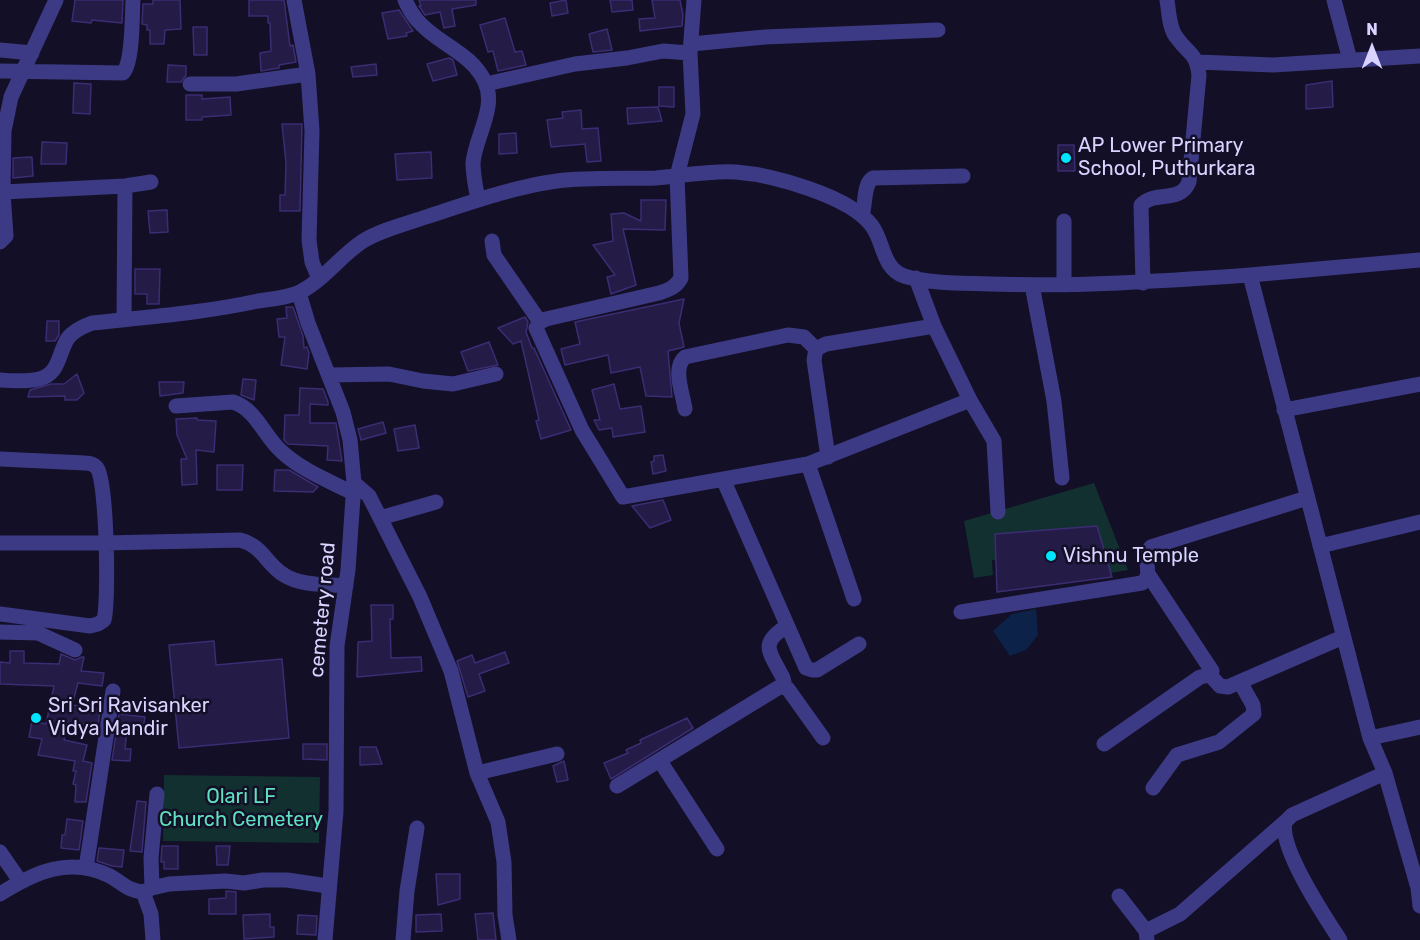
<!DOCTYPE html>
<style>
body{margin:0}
#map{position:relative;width:1420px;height:940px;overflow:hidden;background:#130f26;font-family:Rubik,sans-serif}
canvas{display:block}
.north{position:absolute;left:1342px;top:18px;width:60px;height:60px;-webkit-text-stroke:4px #130f26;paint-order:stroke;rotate:0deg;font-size:16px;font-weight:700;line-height:24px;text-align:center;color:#d9d4ff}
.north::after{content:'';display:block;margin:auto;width:21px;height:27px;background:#d9d4ff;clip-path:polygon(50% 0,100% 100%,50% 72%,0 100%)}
</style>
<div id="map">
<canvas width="1420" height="940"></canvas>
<div class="north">N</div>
</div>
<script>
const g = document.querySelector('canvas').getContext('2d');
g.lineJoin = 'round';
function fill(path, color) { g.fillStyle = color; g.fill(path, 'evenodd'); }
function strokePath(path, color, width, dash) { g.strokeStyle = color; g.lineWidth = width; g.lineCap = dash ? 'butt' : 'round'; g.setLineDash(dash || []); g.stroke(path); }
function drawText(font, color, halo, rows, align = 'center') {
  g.font = font + ' Rubik,sans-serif'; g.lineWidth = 5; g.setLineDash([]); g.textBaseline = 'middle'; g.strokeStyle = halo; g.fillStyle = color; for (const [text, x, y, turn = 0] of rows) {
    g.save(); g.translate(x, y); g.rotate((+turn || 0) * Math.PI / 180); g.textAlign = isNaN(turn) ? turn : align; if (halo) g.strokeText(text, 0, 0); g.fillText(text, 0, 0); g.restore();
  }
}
const green = new Path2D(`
 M1094,483L1128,570L1105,574L1015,561L992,560L993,575L974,578L964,521Z
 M164,775L320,777L319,843L163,841Z`);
const water = new Path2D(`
 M1036,609L1038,635L1026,650L1010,656L993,631L1012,614Z`);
const building = new Path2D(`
 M75,0H123L122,23L92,20L91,23L72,21Z
 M153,0H180L181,29L165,30L164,44H150V30H147V25L142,24L143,4H153Z
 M249,0H284L290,46L293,45L296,62L279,65V68L261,71L260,53L271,51L270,23H268V16H249Z
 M419,0H476V5L452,9L455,26L444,28L440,12L425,15L419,6H421Z
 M566,0L568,13L552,16L550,3Z
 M610,0H632L633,10L612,12Z
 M652,0H680L683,15L682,26L640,31L639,19L655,18Z
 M399,10L413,31L406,33L407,36L388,39L382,13Z
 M505,18L515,52L522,51L526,65L498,71L493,51L488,52L480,25Z
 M193,27H207V55H194Z
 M607,29L612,50L593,52L589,34Z
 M449,58L453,60L457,75L433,81L427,64Z
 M376,64L377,75L353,77L351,67Z
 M168,65L186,66V75L181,82H167Z
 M1332,81L1333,107L1306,109V85Z
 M74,83L91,84L90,114L73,113Z
 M659,87H674V107L659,106Z
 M186,95H202V99L230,97L231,115L202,117V120H186Z
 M658,107L662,121L628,124L627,108Z
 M581,110L582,129L598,128L601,161L587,162L585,144L551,147L547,120L563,118L562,112Z
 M282,124H302L300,211H280V195H285L286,163Z
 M516,133L517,153L499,154V134Z
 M42,142L67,143L66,164H41Z
 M1058,145H1074L1075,171H1058Z
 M431,152L432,178L397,180L395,154Z
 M32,157L33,176L13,178V158Z
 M641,200H666L665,230L623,229L636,285L611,294L607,277L615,275L593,245L613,241L611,214L624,213L641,221Z
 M167,210L168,232L150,233L148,211Z
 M135,269H160L159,304H147V294H135Z
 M684,299L679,323L684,347L668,351L672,397L646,396L640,367L611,373L608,355L565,365L561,349L580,344L575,322Z
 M286,307H293L303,336L304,348L307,347L309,353L307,369L281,365L285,337H279L277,319L287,318Z
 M525,317L528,322L526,332L532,348H534L571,430L541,439L536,421L539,420L521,341L513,344L498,328Z
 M47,321H59V335L55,341H46Z
 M489,342L498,365L468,371L461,352Z
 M77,374L84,393L77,400H65V396L28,397L30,390L51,384H64Z
 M243,379L256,380L254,400L241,395Z
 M159,382H184L183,393L160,396Z
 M614,384L620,409L641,406L645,432L613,437L612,428L599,430L594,420H600L592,390Z
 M300,388L323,389L328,402V405L310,404V423H336L342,461L327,460L328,446L288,444L284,440L285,415H299Z
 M197,418V420L216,421L214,452L196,450L197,484L182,485L181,459H187L177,435L176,419Z
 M383,422L386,433L361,440L358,429Z
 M415,425L419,448L398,451L394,429Z
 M663,455L666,471L653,474L651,462L654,461V456Z
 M217,465H243L242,490H217Z
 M275,470H289L318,487L313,492L274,491Z
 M663,500L671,520L650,528L632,506Z
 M1097,526L1112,577L997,592L995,534Z
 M371,605H393V619H390L391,658L421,657L422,671L357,677L358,642L372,641Z
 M214,641L216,665L282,659L289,738L179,748L169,645Z
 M10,651H24V663L59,664L61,654L75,660L82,657H84L81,671L104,673L102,686L78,683L72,705L100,709L98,726L68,722L64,740L87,745L83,761L92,763L86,802H75L76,785L73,784L76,771H73L75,761L38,755L42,739L29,737L32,721L46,724L54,686L0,684V662L10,663Z
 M505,652L509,663L479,674L485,691L468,697L457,661L472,655L475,663Z
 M119,714L145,717L143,730L127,729L125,749H131L130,761L112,760Z
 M687,718L693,728L611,779L604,763L628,753L626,750L641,743L640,740Z
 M303,744H327V760L303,759Z
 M360,747H376L382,764L360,765Z
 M564,761L568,780L557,782L553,766Z
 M137,801L146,802L142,852L130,851Z
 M67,819L83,821L79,850L61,848L62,835H65Z
 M162,846H178V869H164V862H161Z
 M216,846H230L228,865H217Z
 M99,848L124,850L122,867L112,866L97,861Z
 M436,874H460V899L438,905Z
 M226,891L236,892V914H209V899L226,898Z
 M493,913L496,940H478L475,914Z
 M270,914V927H274V937L244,939L243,915Z
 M441,914L442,931L416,932V915Z
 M298,915L317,916L316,935L297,934Z`);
const minor = new Path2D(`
 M294,0L308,74L312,131L309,240L312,262L319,279
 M405,0C408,7 412,14 417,20C437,44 471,52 485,82C497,108 475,137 473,163C473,176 476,188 478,200
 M694,0L690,53L693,114L677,176L681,278C676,287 669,290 659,293L546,319L540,322L536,328L582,430L623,497L808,464L970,400
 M1334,0L1350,60
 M691,44L765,37L938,30
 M0,50L32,53
 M1197,62L1273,65L1420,56
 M0,71L123,73C133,62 132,16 133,0
 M190,84H236L308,74
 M486,84L575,64L627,58L663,51L690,53
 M3,192L125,186L151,182
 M862,215C866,204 863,184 873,178L963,176
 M1064,221V285
 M492,241L494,255L540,322
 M0,242L6,236L3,192L4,131L11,97L56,0
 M1420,260L1250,275L1370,738L1385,773L1418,888L1420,906
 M916,278L934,326L970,400L994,441L998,512
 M1143,283L1141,205C1155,190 1180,204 1189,182L1199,75C1196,52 1189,55 1177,38C1169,29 1169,12 1167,0
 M1032,285L1054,401L1062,478
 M299,293L308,323L343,412L350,440L354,483L348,570L337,646L336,811L325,940
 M124,319L125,186
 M330,375L389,374L423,381L453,384L496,374
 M0,380C12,381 26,382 39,379C60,374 58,353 68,338C74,330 84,326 92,323C148,317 203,313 258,301C271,299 288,298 300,292C324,280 340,256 363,241C381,230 405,224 426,217C469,203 513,187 557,181C590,177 623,179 656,178C681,176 712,170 736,172C773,175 850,196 872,226C884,242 882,268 904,276C931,284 963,283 990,284C1077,287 1163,281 1250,275
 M176,406L233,402C256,409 264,436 281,451C301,470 329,481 353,493
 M685,409C683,394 672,368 685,357L788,335L804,337L816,349
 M1284,410L1420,384
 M828,457L814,360L816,349L826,344L934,326
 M0,459L85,463C89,463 94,464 97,468C107,481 109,602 104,620L98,624L90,626L0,614
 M808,464L854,599
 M723,479L806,668L812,670H817L859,644
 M354,483L369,496L420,597L451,671L477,773L498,822L504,862L505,915L509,940
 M380,518L436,502
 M0,543H105L240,540C263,546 266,564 284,575C301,586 327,584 346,586
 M1320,546L1420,522
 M1148,574L1212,671
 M961,612L1142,583C1155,574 1140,558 1151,547L1307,498
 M0,632L38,633L75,650
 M781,686L788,689L823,738
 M1370,738L1420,727
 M1104,744L1200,677L1210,675L1220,686L1228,687L1343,637
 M660,761L717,849
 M477,773L557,754
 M617,786L781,686L784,682L783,678C770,652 758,644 787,626
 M1153,788L1177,755L1219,742L1254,714L1253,705L1240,682
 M0,852L20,881
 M86,868L113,691
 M152,888L151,858L157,794
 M143,892L152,888L169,884L225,881L244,883L263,880H287L328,886
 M0,894C35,872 70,856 110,876C122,883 128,891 143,892L151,914L153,940
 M1119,896L1146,931L1147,940
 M1146,931L1180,914L1285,822
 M403,940L407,891L417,828
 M1340,940C1325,917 1279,848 1285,822L1292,815L1385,773`);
const markers = [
 [1066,158,6,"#00e5ff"],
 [1051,556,6,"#00e5ff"],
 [36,718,6,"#00e5ff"]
];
const poiNames = [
 ["AP Lower Primary",1078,146],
 ["School, Puthurkara",1078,169],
 ["Vishnu Temple",1063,556],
 ["Sri Sri Ravisanker",48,706],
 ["Vidya Mandir",48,729]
];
const streetNames = [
 ["cemetery road",323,610,-85]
];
const parkNames = [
 ["Olari LF",241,797],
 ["Church Cemetery",241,820]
];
fill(green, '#12302f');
fill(water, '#0c2248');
fill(building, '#241b47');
strokePath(building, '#3b2d73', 1.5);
strokePath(minor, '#3d3a85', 15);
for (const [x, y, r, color] of markers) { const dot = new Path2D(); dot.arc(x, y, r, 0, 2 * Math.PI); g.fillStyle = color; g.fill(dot); strokePath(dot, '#130f26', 2); }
drawText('20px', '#d9d4ff', '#130f26', poiNames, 'left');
drawText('20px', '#d9d4ff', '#130f26', streetNames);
drawText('20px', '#5fe0c0', '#130f26', parkNames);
</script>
